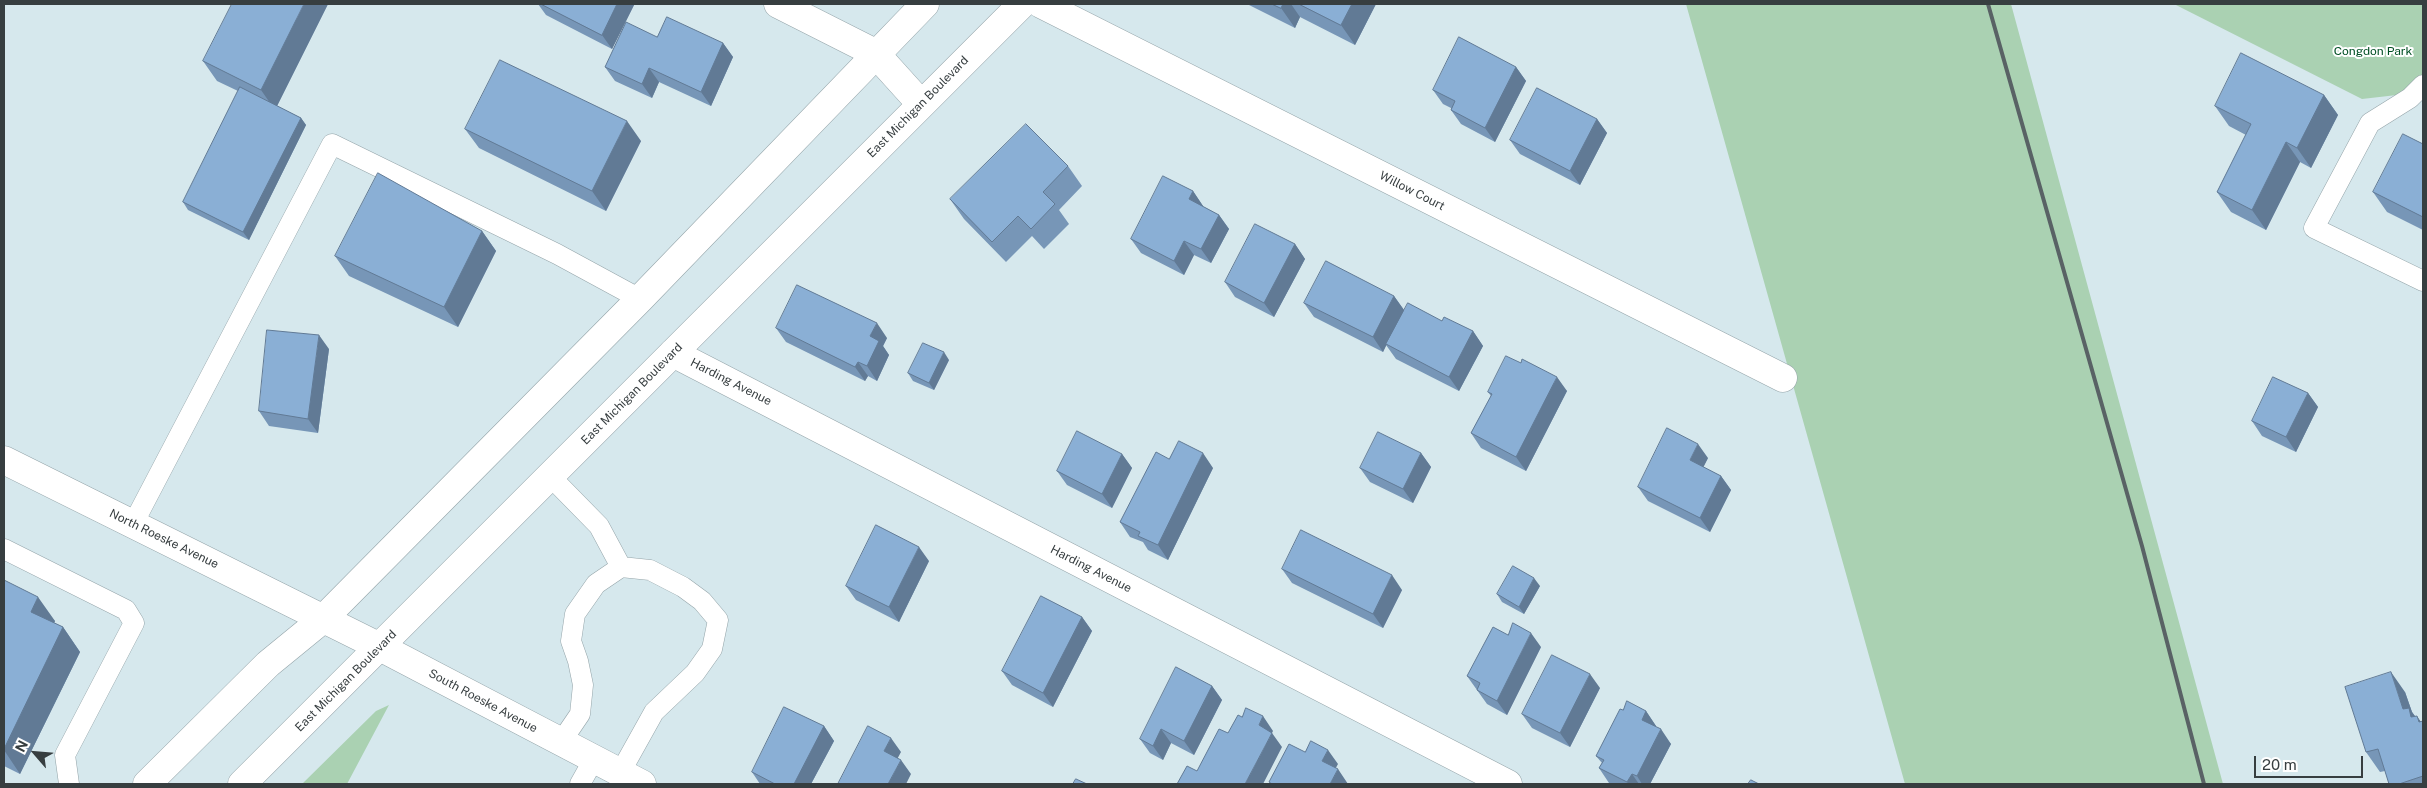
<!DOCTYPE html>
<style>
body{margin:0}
#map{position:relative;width:2427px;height:788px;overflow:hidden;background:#d6e8ed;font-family:"Public Sans",sans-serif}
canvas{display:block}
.frame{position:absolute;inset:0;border:5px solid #373e40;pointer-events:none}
.north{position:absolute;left:10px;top:728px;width:50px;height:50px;-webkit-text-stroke:4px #fff;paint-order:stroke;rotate:297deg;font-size:14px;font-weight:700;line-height:20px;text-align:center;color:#373e40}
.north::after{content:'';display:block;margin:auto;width:18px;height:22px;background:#373e40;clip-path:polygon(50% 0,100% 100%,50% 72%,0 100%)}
.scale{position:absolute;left:2254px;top:756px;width:109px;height:22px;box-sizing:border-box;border:2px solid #373e40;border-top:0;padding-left:6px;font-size:15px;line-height:18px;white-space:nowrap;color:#373e40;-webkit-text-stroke:4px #fff;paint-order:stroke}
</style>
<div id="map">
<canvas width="2427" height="788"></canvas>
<div class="frame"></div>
<div class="north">N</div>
<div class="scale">20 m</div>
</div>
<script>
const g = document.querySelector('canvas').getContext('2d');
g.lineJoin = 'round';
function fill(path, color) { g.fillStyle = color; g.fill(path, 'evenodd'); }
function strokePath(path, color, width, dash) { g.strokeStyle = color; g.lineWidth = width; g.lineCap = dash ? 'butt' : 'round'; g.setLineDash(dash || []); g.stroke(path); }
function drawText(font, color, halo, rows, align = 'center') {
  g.font = font + ' "Public Sans",sans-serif'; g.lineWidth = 4; g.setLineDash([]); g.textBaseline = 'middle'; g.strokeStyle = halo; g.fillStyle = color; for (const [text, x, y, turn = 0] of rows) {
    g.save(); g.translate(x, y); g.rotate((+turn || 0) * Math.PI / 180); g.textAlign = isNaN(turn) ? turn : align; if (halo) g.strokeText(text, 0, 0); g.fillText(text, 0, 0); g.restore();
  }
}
const green = new Path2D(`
 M1686,4H2011L2223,784H1905Z
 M2174,4H2423V92L2362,99Z
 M389,705L347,784H302L376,711Z`);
const service = new Path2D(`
 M2423,85L2410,98L2370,123L2314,228L2423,281
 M550,476L599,526L621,567
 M133,524L332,144L557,254L640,299
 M4,549L126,610L134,623L65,755L69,784
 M561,742L580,714L583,685L578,661L571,641L575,614L596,584L621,567L650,570L683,587L702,601L718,620L712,649L695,673L654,712L620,773
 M580,784L594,759`);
const minor = new Path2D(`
 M778,4L875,53L921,104
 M1041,4L1783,378
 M673,353L1508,784`);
const tertiary = new Path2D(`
 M4,460L380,647L642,784`);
const primary = new Path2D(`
 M147,784L268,664L323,619L640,299L925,4
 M242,784L1022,4`);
const rail = new Path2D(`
 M1988,4L2142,546L2204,784`);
const wall = new Path2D(`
 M328,4L277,106L301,118L306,125L249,240L188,210L183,202L238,91L217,81L203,61Z
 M538,4H633L634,5L612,49L546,15Z
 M1247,4H1376L1355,45L1300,17L1295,28Z
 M657,37L723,43L733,57L711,106L659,82L652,98L615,81L605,67Z
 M1516,67L1526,81L1495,142L1461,124L1451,110V108L1443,104L1433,90Z
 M2324,95L2338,115L2311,168L2300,162L2266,230L2231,212L2217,192L2246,135L2229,126L2215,106Z
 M1597,119L1607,133L1580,185L1520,154L1510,140Z
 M465,129L641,141L606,211L479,148Z
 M2423,144V230L2387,212L2373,192Z
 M1068,166L1082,186L1059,210L1069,224L1044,249L1032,236L1006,262L964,219L950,199Z
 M1193,191L1203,206H1202L1219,215L1229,229L1211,263L1194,255L1184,275L1141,253L1131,239Z
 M482,231L496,251L458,327L349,276L335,256Z
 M1295,244L1305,259L1274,317L1235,297L1225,282Z
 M1394,296L1404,310L1442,321L1473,331L1483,346L1459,391L1396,359L1386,345L1383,352L1314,317L1304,303Z
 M776,328L887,338L883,346L889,355L877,381L868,376L865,381L786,342Z
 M329,349L318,433L269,426L259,411Z
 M949,360L934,390L913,381L908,373Z
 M1521,363L1567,391L1526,471L1481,448L1471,433L1491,396L1488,392Z
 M2308,393L2318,407L2296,452L2262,436L2252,421Z
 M1421,453L1431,467L1413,503L1370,482L1360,468Z
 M1122,454L1132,468L1112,508L1067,485L1057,471Z
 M1708,458L1703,467L1721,476L1731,490L1710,532L1648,501L1638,487Z
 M1169,459L1213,468L1168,560L1148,550L1143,542L1130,537L1120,522Z
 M929,561L899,622L856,600L846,586Z
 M1282,569L1402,590L1383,628L1292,583Z
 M4,580L55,621L54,623L63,627L80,652L20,774L4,766Z
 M1540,586L1524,614L1502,602L1497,594Z
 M1082,617L1092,631L1053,707L1012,685L1002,671Z
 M1541,647L1507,715L1487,704L1467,676Z
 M1212,686L1222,700L1194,755L1171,743L1163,760L1150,753L1140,739Z
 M1600,688L1570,747L1532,728L1522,714Z
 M2405,692L2412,712L2415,716L2421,722L2423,721V784H2389L2385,771L2380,772L2366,752Z
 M1623,710L1646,711L1656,726L1655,727L1671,744L1650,784H1612L1609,783L1599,768L1602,763L1596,756Z
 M824,726L834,741L811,784H760L752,772Z`);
const shadedWall = new Path2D(`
 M304,4H328L275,110L261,90Z
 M617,4H633L634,5L612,49L602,35Z
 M1283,4H1291L1300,17L1295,28L1281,8Z
 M1352,4H1376L1355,45L1341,25Z
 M723,43L733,57L711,106L701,92Z
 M1516,67L1526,81L1495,142L1485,128Z
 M649,68L659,82L652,98L642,84Z
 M2324,95L2338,115L2311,168L2297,148Z
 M301,118L306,125L249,240L243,232Z
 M1597,119L1607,133L1580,185L1570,171Z
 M627,121L641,141L606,211L592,191Z
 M2286,142L2300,162L2266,230L2252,210Z
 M1193,191L1203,206L1199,214L1189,199Z
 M1219,215L1229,229L1211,263L1201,249Z
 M482,231L496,251L458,327L444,307Z
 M1184,241L1194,255L1184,275L1174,261Z
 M1295,244L1305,259L1274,317L1264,303Z
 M1394,296L1404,310L1383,352L1373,337Z
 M877,323L887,338L883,346L889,355L877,381L867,366L870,336Z
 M1473,331L1483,346L1459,391L1449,377Z
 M319,335L329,349L318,433L308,419Z
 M944,352L949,360L934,390L929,383Z
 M858,362L868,376L865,381L855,367Z
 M1557,377L1567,391L1526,471L1516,457Z
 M2308,393L2318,407L2296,452L2286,437Z
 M1698,444L1708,458L1700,474L1690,460Z
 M1203,453L1213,468L1168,560L1158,545Z
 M1421,453L1431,467L1413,503L1403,489Z
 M1122,454L1132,468L1112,508L1102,494Z
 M1721,476L1731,490L1710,532L1700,518Z
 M919,547L929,561L899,622L889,607Z
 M1392,575L1402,590L1383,628L1373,614Z
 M1534,578L1540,586L1524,614L1519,607Z
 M38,597L55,621L48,636L31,612Z
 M1082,617L1092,631L1053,707L1043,693Z
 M63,627L80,652L20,774L4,750V749Z
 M1531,633L1541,647L1507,715L1497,701Z
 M2391,672L2405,692L2412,712L2419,722L2417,716L2423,725L2415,722L2403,709Z
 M1590,674L1600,688L1570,747L1560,733Z
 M1212,686L1222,700L1194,755L1184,741Z
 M1646,711L1656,726L1652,734L1642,720Z
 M1263,716L1273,731L1269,739L1259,725Z
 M824,726L834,741L811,784H794Z
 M1161,729L1171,743L1163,760L1153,746Z
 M1661,729L1671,744L1650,784H1642L1637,776Z
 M1272,733L1282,747L1263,784H1245Z
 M891,738L901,752L894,765L884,751Z
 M1328,750L1338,764L1332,775L1322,761Z
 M901,760L911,774L906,784H888Z
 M1338,769L1348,784H1330Z
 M1632,774L1639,784H1628L1627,782Z`);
const building = new Path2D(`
 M232,4H304L261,90L203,61Z
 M541,4H617L602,35Z
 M1272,4H1283L1281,8Z
 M1299,4H1352L1341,25Z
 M667,17L723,43L701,92L649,68L642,84L605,67L626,22L657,37Z
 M1459,37L1516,67L1485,128L1451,110L1455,101L1433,90Z
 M2241,53L2324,95L2297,148L2286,142L2252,210L2217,192L2251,124L2215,106Z
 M500,60L627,121L592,191L465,129Z
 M240,87L301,118L243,232L183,202Z
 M1537,88L1597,119L1570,171L1510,140Z
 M1026,124L1068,166L1043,192L1055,204L1031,229L1018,216L992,242L950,199Z
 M2403,134L2423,144V217L2373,192Z
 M378,173L482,231L444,307L335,256Z
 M1163,176L1193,191L1189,199L1219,215L1201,249L1184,241L1174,261L1131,239Z
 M1255,224L1295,244L1264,303L1225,282Z
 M1326,261L1394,296L1373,337L1304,303Z
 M797,285L877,323L870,336L879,341L867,366L858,362L855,367L776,328Z
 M1408,303L1442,321L1444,317L1473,331L1449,377L1386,344Z
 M267,330L319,335L308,419L259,411Z
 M923,343L944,352L929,383L908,373Z
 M1506,356L1521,363L1522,359L1557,377L1516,457L1471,433L1492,394L1488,392Z
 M2273,377L2308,393L2286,437L2252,421Z
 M1667,428L1698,444L1690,460L1721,476L1700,518L1638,487Z
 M1077,431L1122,454L1102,494L1057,471Z
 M1378,432L1421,453L1403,489L1360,468Z
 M1179,441L1203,453L1158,545L1138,536L1140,532L1120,522L1156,452L1169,459Z
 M876,525L919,547L889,607L846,586Z
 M1301,530L1392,575L1373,614L1282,569Z
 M1513,566L1534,578L1519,607L1497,594Z
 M4,580L38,597L31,612L63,627L4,749Z
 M1041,596L1082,617L1043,693L1002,671Z
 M1513,623L1531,633L1497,701L1477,690L1480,683L1467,676L1493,627L1508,635Z
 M1552,655L1590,674L1560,733L1522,714Z
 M1176,667L1212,686L1184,741L1161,729L1153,746L1140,739Z
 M2391,672L2403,709L2409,708L2411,717L2417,716L2419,722L2423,721V776L2399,784H2389L2378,749L2366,752L2345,687Z
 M1627,701L1646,711L1642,720L1661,729L1637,776L1632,774L1627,782L1599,768L1604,760L1596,756L1620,709L1623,710Z
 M784,707L824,726L794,784H775L752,772Z
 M1246,708L1263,716L1259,725L1272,733L1245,784H1177L1187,766L1197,771L1219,729L1228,733L1238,715L1242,717Z
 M868,726L891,738L884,751L901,760L888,784H838Z
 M1311,741L1328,750L1322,761L1338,769L1330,784H1272L1269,782L1289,744L1305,752Z
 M1076,779L1087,784H1073Z
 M1751,780L1759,784H1748Z`);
const parkNames = [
 ["Congdon Park",2373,51]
];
const streetNames = [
 ["East Michigan Boulevard",918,107,-45],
 ["Willow Court",1412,191,27],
 ["Harding Avenue",731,382,27],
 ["East Michigan Boulevard",632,394,-45],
 ["North Roeske Avenue",164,539,26],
 ["Harding Avenue",1091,569,27],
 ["East Michigan Boulevard",346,681,-45],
 ["South Roeske Avenue",483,701,28]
];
fill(green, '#aad1b2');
strokePath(service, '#94a4a9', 21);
strokePath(minor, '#94a4a9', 29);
strokePath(tertiary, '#94a4a9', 29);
strokePath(primary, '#94a4a9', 29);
strokePath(service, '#fff', 20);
strokePath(minor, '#fff', 28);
strokePath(tertiary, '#fff', 28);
strokePath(primary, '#fff', 28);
strokePath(rail, '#596265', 4);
fill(wall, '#7796b7');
fill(shadedWall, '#617a95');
fill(building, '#8aafd5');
strokePath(building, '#617a95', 1);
drawText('12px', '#014f24', '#fff', parkNames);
drawText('12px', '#373e40', '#fff', streetNames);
</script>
